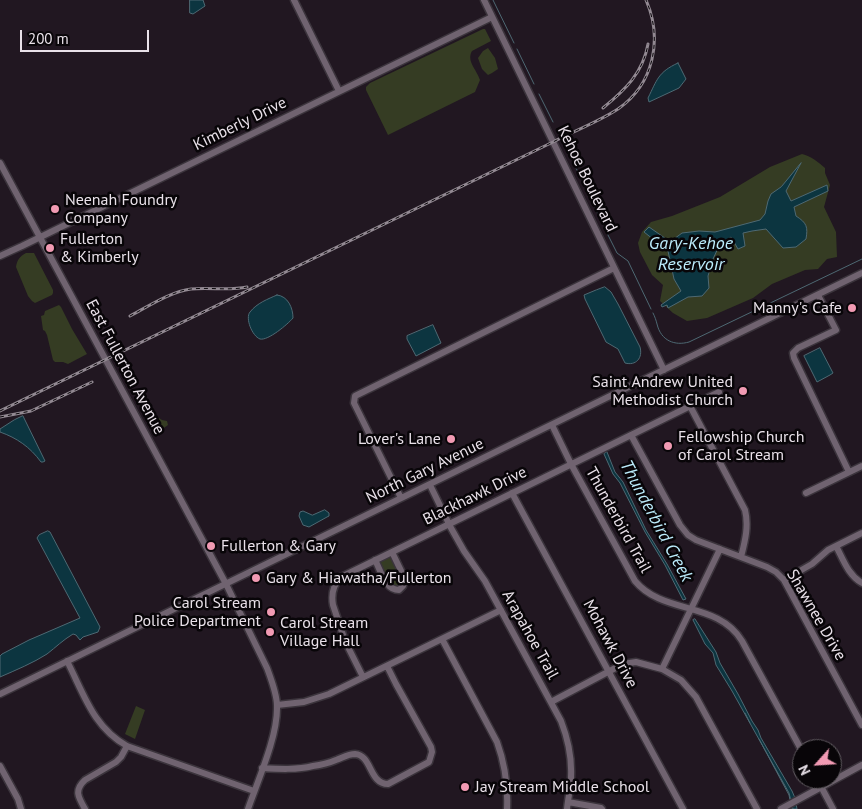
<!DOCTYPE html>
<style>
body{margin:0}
#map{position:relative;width:862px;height:809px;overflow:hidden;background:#211721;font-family:"PT Sans",sans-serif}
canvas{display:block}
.north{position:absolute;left:792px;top:739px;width:50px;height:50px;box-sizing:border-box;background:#080508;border:1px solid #625d62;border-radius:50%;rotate:244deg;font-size:14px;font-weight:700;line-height:20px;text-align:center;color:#e9e1e9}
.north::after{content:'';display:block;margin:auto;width:18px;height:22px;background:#f19ab3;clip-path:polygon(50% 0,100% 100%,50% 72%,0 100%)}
.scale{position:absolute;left:20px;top:30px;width:129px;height:22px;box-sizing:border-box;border:2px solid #e9e1e9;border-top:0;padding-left:6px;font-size:15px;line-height:18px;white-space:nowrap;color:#e9e1e9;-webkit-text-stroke:4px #080508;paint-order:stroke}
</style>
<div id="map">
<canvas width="862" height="809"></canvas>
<div class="north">N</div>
<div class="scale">200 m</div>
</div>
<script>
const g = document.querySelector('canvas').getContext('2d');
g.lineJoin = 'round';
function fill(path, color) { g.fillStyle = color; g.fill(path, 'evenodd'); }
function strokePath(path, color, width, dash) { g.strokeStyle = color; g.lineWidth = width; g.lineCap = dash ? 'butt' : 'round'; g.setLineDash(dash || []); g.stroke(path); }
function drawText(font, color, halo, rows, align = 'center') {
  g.font = font + ' "PT Sans",sans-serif'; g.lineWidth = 5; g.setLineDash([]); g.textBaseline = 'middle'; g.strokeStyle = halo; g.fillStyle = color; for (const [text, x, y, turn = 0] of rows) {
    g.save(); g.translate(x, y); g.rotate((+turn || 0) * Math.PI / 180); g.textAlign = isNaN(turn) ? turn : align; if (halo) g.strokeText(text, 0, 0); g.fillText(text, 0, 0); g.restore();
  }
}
const green = new Path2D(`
 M483,29H485L491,41L472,51C466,61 477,70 480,80L475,92L388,135L366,90V87L370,83Z
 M488,48L495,58L498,69L492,73L488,75L482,69L478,58L483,51Z
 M802,154C811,156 818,162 825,168V173L830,185L824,207L836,232L837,257L827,259L818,269L805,270L772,284L753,298L707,318L687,321L673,313L660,301L663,285L652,275L640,252L638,243L642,232L651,222L672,216L720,197L770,167Z
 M26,253H34L53,290V293L52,295L35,303L32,301L28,296L16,267C17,260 20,256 26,253Z
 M59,305L61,307L72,329L87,354L68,364L63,362H55L53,360L47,335L45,331L43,330L41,316L44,315L45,311Z
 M156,416L162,420L167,421L168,425L161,430H158L152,419Z
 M389,557L393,559L402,579L403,582L399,588L390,586C388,581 379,566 381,561C382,559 387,558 389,557Z
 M136,706L145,710L135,739L125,734Z`);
const water = new Path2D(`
 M190,0H203L205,6L193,14L190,13Z
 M678,63L686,79L679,88L649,102L648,98C657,80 658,72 678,63Z
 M801,163L786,191L791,201L827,185L828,191L794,207L796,216C807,223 808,227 806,239L796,247L783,248L766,229L752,231L743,233L745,246L738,249L731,237L719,246L713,259L708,276L709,288L702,296L688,297L668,308L667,305L662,307L661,305L681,291L674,279L668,251L644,232L649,227L672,243L674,239L682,233L699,231L715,232L760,220L765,214L768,201L771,194L781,187Z
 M605,287L611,292L618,304L640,347C643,358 636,366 625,363L618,349L606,342L585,299L584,295L596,290Z
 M277,295C288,296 293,308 293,318C288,324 268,341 260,339C252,336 245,318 250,312C257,303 268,299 277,295Z
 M433,325L441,343L416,356L407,339V336Z
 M820,348L833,373L830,375L817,382L804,356Z
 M23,416L45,461L43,462H41C30,447 17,438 0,432V429L14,420Z
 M607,452L615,472L623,482L646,530L667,564L686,599L683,600L665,565L645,532L620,483L613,474L604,454Z
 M325,510L329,513V516L327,517L309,527L303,525L299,516L300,512L303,511L312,515Z
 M48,531L50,532L100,627L98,632L83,637L80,640L76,635L73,634C63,640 56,647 47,654C33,663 16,670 0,677V656L2,654L29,640L80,618L37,538L39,535Z
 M695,619L716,652L720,663L738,694L752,721L758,730L761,738L792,791L795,798L797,809H793L789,793L732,691L716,665L713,653L705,644L693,620Z`);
const stream = new Path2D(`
 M493,0L514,43
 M517,49L534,84
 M539,94L553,122
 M558,130L560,134
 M565,142L566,144
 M573,162L592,200L600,219
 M604,227L617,253L628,261L651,309
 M653,313C655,317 656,320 657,324C661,341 675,346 689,342L862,259
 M745,713L750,723
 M759,739L789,795L790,800
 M792,807V809`);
const minor = new Path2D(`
 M294,0L339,91
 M484,0L664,370
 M0,163L226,584L267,668C271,679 277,694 277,706C278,736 258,780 248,809
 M0,256L22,246L492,17
 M818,295L836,330L798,348L793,353L794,358L849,472
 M690,406L745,510C749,526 745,541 741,557
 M552,425L571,464L635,581C663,615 718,601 742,641L802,751
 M631,435L680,525L688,535L696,540L767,567L776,572L784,580L862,725
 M430,485L451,528L464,551L485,581L561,721C568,739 572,757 571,777C571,787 568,798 567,809
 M512,493L683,809
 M806,493L862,466
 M401,498L354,403L355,396L614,268
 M836,546C843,559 848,575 862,583
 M375,560C381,571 385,590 399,590L403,586L405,579L392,552
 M784,580L812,564L828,550L862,533
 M442,639L497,742C505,764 508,786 507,809
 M67,661C84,694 93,727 127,746L254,791
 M662,669L720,549
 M363,677L345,641L333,605C331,594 333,585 341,577L719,392
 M0,694L862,273
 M551,702L623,664L636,662L662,669L681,680L696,697L757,809
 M277,705L304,702L329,694L501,610
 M0,766L18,799L21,809
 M262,768C279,769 297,770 313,766C321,765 329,763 336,760C342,758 348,754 355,754C372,755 369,784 388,784L429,762L432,752L431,747L396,684L387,666
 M817,779L833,809
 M568,802L601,808L602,809
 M85,809C78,797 74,790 85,780L116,762L121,757L127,746
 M781,809L862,765`);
const rail = new Path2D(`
 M603,108C625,90 643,73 648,44
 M130,316C147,307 172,291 191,289C210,287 228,291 247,287
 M0,411L553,142C574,131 598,122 618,109C654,84 663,39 646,0
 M0,417L31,411L92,382`);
const markers = [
 [55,209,5,"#f19ab3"],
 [50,248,5,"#f19ab3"],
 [852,308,5,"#f19ab3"],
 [743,391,5,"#f19ab3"],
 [451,439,5,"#f19ab3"],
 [668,446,5,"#f19ab3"],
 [211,546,5,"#f19ab3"],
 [256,578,5,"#f19ab3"],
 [271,612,5,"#f19ab3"],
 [270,632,5,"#f19ab3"],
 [465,787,5,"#f19ab3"]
];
const streetNames = [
 ["Kimberly Drive",240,124,-26],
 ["Kehoe Boulevard",587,179,64],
 ["East Fullerton Avenue",125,367,62],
 ["North Gary Avenue",425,471,-26],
 ["Blackhawk Drive",475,496,-26],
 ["Thunderbird Trail",618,520,61],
 ["Shawnee Drive",816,615,60],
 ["Arapahoe Trail",530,635,61],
 ["Mohawk Drive",610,644,62]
];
const poiNames = [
 ["Neenah Foundry",65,200],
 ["Company",65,218],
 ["Fullerton",60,239],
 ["& Kimberly",60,257],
 ["Manny's Cafe",842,308,"right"],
 ["Saint Andrew United",733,382,"right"],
 ["Methodist Church",733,400,"right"],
 ["Fellowship Church",678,437],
 ["of Carol Stream",678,455],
 ["Lover's Lane",441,439,"right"],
 ["Fullerton & Gary",221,546],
 ["Gary & Hiawatha/Fullerton",266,578],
 ["Carol Stream",261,603,"right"],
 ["Police Department",261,621,"right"],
 ["Carol Stream",280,623],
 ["Village Hall",280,641],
 ["Jay Stream Middle School",475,787]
];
const waterNames = [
 ["Gary-Kehoe",691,244],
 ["Reservoir",691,265],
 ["Thunderbird Creek",656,521,62]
];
fill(green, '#353c23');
fill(water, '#0c3540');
strokePath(water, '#4e6973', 1);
strokePath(stream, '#4e6973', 1);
strokePath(minor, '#3b343c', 9);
strokePath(minor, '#706370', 6);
strokePath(rail, '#928992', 3);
strokePath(rail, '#080508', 1, [4]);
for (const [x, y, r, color] of markers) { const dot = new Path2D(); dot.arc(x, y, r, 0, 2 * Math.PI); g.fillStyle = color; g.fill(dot); strokePath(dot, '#080508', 2); }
drawText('16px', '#e9e1e9', '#080508', streetNames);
drawText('16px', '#e9e1e9', '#080508', poiNames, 'left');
drawText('italic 18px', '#bcecfc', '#080508', waterNames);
</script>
